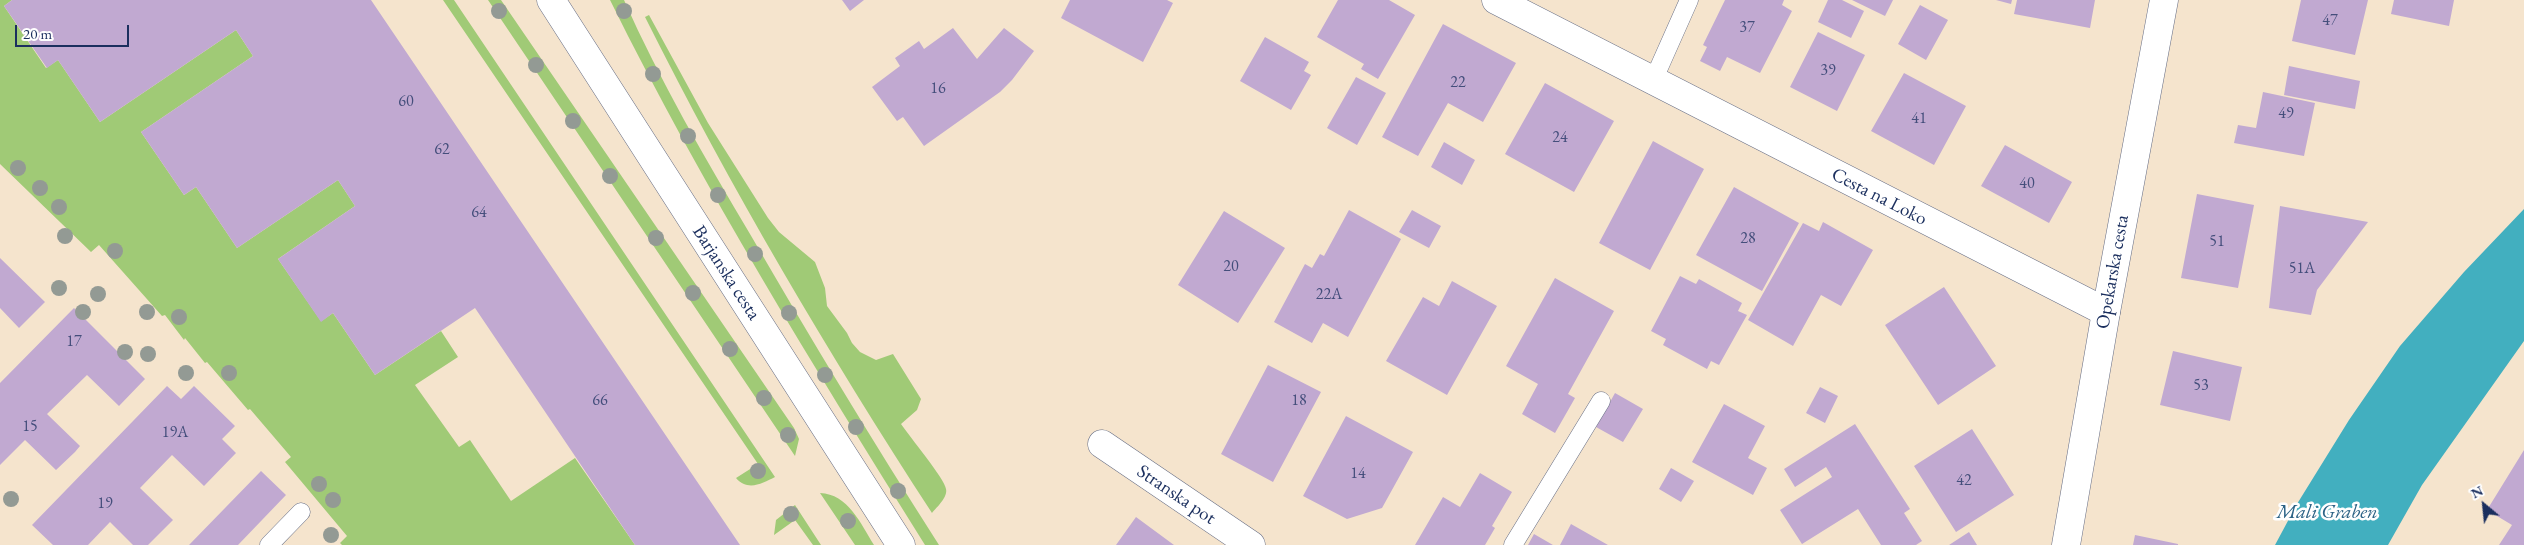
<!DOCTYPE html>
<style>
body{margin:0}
#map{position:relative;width:2524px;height:545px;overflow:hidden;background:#f5e4cd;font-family:"EB Garamond",serif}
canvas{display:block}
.north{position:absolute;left:2459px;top:480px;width:50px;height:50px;-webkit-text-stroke:4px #fff;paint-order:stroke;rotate:332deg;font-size:14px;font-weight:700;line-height:20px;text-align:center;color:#1b2f5e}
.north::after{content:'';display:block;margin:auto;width:18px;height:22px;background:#1b2f5e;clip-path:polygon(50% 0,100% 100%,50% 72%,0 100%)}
.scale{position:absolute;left:15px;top:25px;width:114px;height:22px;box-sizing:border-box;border:2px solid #1b2f5e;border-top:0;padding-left:6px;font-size:15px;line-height:18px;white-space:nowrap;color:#1b2f5e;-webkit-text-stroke:4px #fff;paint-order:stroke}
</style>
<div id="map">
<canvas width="2524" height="545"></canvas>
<div class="north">N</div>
<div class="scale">20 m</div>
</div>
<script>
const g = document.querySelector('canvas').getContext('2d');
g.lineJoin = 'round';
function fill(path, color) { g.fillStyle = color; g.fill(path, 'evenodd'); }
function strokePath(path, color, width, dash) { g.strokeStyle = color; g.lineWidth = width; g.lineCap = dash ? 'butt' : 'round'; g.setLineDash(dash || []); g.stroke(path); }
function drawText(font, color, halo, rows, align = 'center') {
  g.font = font + ' "EB Garamond",serif'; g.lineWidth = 5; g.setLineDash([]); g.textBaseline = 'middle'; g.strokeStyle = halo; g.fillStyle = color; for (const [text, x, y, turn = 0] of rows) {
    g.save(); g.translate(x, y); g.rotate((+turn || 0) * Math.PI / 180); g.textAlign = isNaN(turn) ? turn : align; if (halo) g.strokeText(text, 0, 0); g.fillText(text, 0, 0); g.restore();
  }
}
const green = new Path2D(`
 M0,0H12L4,6L46,68L58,60L100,122L236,30L253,56L141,132L184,195L196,187L237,248L338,180L355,206L278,259L321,321L333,313L375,375L441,331L458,357L415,385L459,447L470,440L511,501L575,458L635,545H342L340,543L347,536L285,462L291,457L250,409L248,410L207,362L205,363L185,338L184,340L165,315L162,316L99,245L91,252L0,164Z
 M443,0H454L775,477C763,483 748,492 736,478L758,464Z
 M488,0H501L794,428L799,439L795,456Z
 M610,0H624C660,81 705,158 750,234C811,339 873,442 939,545H925C814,367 703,188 610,0Z
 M649,15L708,123L768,218L779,232L815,262L825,288L827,306L847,333L852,343L860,352L876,360L893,354L921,399L917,410L901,424C909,436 945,479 946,489C948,497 937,507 932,513C828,353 730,187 645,17Z
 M820,493C848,494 861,524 874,545H855Z
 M795,505L821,545H813L795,520L774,535L776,520Z`);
const water = new Path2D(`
 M2524,209V341L2422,485L2388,545H2275L2297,504L2349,420L2400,346L2464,272Z`);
const building = new Path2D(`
 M12,0H371L740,545H635L475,308L375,375L333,313L321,322L278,259L355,206L338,180L237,248L196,187L184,195L141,132L253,56L236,30L100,122L58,60L47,68L4,6Z
 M842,0H864L850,11Z
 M1070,0H1167L1173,3L1143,62L1061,18Z
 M1338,0H1389L1415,15L1378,79L1361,69L1364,64L1317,37Z
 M1725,0H1784L1782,5L1792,11L1760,73L1727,57L1720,71L1700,61L1707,47L1703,45Z
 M1828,0H1842L1864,11L1851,38L1818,22Z
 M1852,0H1893L1885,16Z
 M1996,0H2012L2011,4Z
 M2017,0H2095L2090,28L2014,14Z
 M2301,0H2368L2355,55L2292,41Z
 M2394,0H2454L2449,26L2391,14Z
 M1920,5L1948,20L1926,60L1898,44Z
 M1443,24L1516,63L1483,122L1448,103L1418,156L1382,137Z
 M953,28L977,59L1004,28L1034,51L1012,80L1000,92L924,146L903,117L897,121L872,87L900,66L895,58L919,41L924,49Z
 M1818,32L1865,55L1837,111L1790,87Z
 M1265,37L1309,62L1304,71L1311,75L1291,110L1240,81Z
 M2289,66L2360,81L2355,109L2284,95Z
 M1904,73L1966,106L1934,165L1871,131Z
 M1356,77L1386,93L1357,145L1327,128Z
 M1545,83L1614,121L1574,192L1505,154Z
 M2263,92L2315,103L2304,156L2234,143L2238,125L2256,128Z
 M1653,141L1704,169L1650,270L1599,243Z
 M1444,142L1475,160L1462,185L1431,167Z
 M2005,145L2072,182L2049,223L1981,186Z
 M1734,187L1799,223L1762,291L1696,255Z
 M2197,194L2254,205L2238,288L2181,278Z
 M2280,206L2368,222L2317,290L2311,315L2269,308Z
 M1349,210L1401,239L1348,337L1323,323L1312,343L1274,322L1305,264L1312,268L1320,254L1324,256Z
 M1412,210L1441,226L1429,248L1399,232Z
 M1224,211L1285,248L1238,323L1178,285Z
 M1823,222L1873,250L1841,306L1821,295L1793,346L1748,320L1803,223L1819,231Z
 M0,258L45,302L19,328L0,308Z
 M1680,276L1696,284L1699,279L1742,303L1738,311L1747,315L1719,365L1711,361L1707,369L1663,345L1666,339L1651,331Z
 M1555,278L1614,311L1568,394L1575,398L1555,433L1522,414L1538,384L1506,366Z
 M1452,281L1497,306L1447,395L1386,361L1423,297L1439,306Z
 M1944,287L1996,366L1938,405L1885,325Z
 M74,308L145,379L119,406L87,375L47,414L80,446L75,452L56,470L25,440L0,465V383Z
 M2173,351L2242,367L2230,421L2160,405Z
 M1268,365L1321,392L1273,482L1221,454Z
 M167,386L181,399L194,386L235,426L222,439L236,453L204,486L172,455L140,488L173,520L148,545H133L110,522L88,545H53L32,525Z
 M1820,387L1838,396L1825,423L1806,413Z
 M1615,393L1643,409L1623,442L1596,427Z
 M1724,404L1765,426L1748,458L1767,468L1753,495L1692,462Z
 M1346,416L1413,452L1382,508L1347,519L1303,496Z
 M1855,424L1910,509L1904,513L1922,541L1916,545H1881L1858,509L1802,544L1780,510L1832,477L1826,467L1795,487L1784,469Z
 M1972,429L2014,495L1956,532L1914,466Z
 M2524,450V545H2499L2512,525L2487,510Z
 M1671,468L1694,481L1681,502L1659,489Z
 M261,471L286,495L238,545H189Z
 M1480,473L1512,492L1492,526L1495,528L1485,545H1415L1443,497L1460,507Z
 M1136,517L1174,545H1116Z
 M1571,524L1608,545H1560Z
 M1969,532L1977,545H1949Z
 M1534,534L1553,545H1528Z
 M2135,535L2178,544V545H2133Z`);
const service = new Path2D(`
 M1653,81L1689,0
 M269,545L301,512
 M1513,545L1601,401`);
const minor = new Path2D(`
 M1496,0L2106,312
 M1102,444L1251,545`);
const tertiary = new Path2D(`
 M2066,545L2106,312L2164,0`);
const primary = new Path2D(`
 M551,0L901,545`);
const trees = [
 [499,11],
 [624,11],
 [536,65],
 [653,74],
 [573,121],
 [688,136],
 [18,168],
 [610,176],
 [40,188],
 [718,195],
 [59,207],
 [65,236],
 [656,238],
 [115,251],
 [755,254],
 [59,288],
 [693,293],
 [98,294],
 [83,312],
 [147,312],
 [789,313],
 [179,317],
 [730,349],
 [125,352],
 [148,354],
 [186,373],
 [229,373],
 [825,375],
 [764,398],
 [856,427],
 [788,435],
 [758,471],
 [319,484],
 [898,491],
 [11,499],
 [333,500],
 [791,514],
 [848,521],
 [331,535]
];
const numberNames = [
 ["47",2330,21],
 ["37",1747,28],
 ["39",1828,71],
 ["22",1458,83],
 ["16",938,89],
 ["60",406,102],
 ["49",2286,114],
 ["41",1919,119],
 ["24",1560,138],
 ["62",442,150],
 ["40",2027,184],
 ["64",479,213],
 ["28",1748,239],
 ["51",2217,242],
 ["20",1231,267],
 ["51A",2302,269],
 ["22A",1329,295],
 ["17",74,342],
 ["53",2201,386],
 ["66",600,401],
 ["18",1299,401],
 ["15",30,427],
 ["19A",175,433],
 ["14",1358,474],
 ["42",1964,481],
 ["19",105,504]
];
const streetNames = [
 ["Cesta na Loko",1879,197,27],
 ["Opekarska cesta",2113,272,-80],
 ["Barjanska cesta",726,273,57],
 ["Stranska pot",1176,495,34]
];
const waterNames = [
 ["Mali Graben",2327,513]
];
fill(green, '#a0ca76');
fill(water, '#42afbf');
fill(building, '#c1a9d1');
strokePath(service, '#676e85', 19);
strokePath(minor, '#676e85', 29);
strokePath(tertiary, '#676e85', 29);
strokePath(primary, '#676e85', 29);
strokePath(service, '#fff', 18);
strokePath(minor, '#fff', 28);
strokePath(tertiary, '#fff', 28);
strokePath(primary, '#fff', 28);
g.fillStyle = '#939a94';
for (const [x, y] of trees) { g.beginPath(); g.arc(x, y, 8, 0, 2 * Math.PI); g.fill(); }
drawText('16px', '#444e7b', null, numberNames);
drawText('19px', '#1b2f5e', '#fff', streetNames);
drawText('italic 20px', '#2b6285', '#fff', waterNames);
</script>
